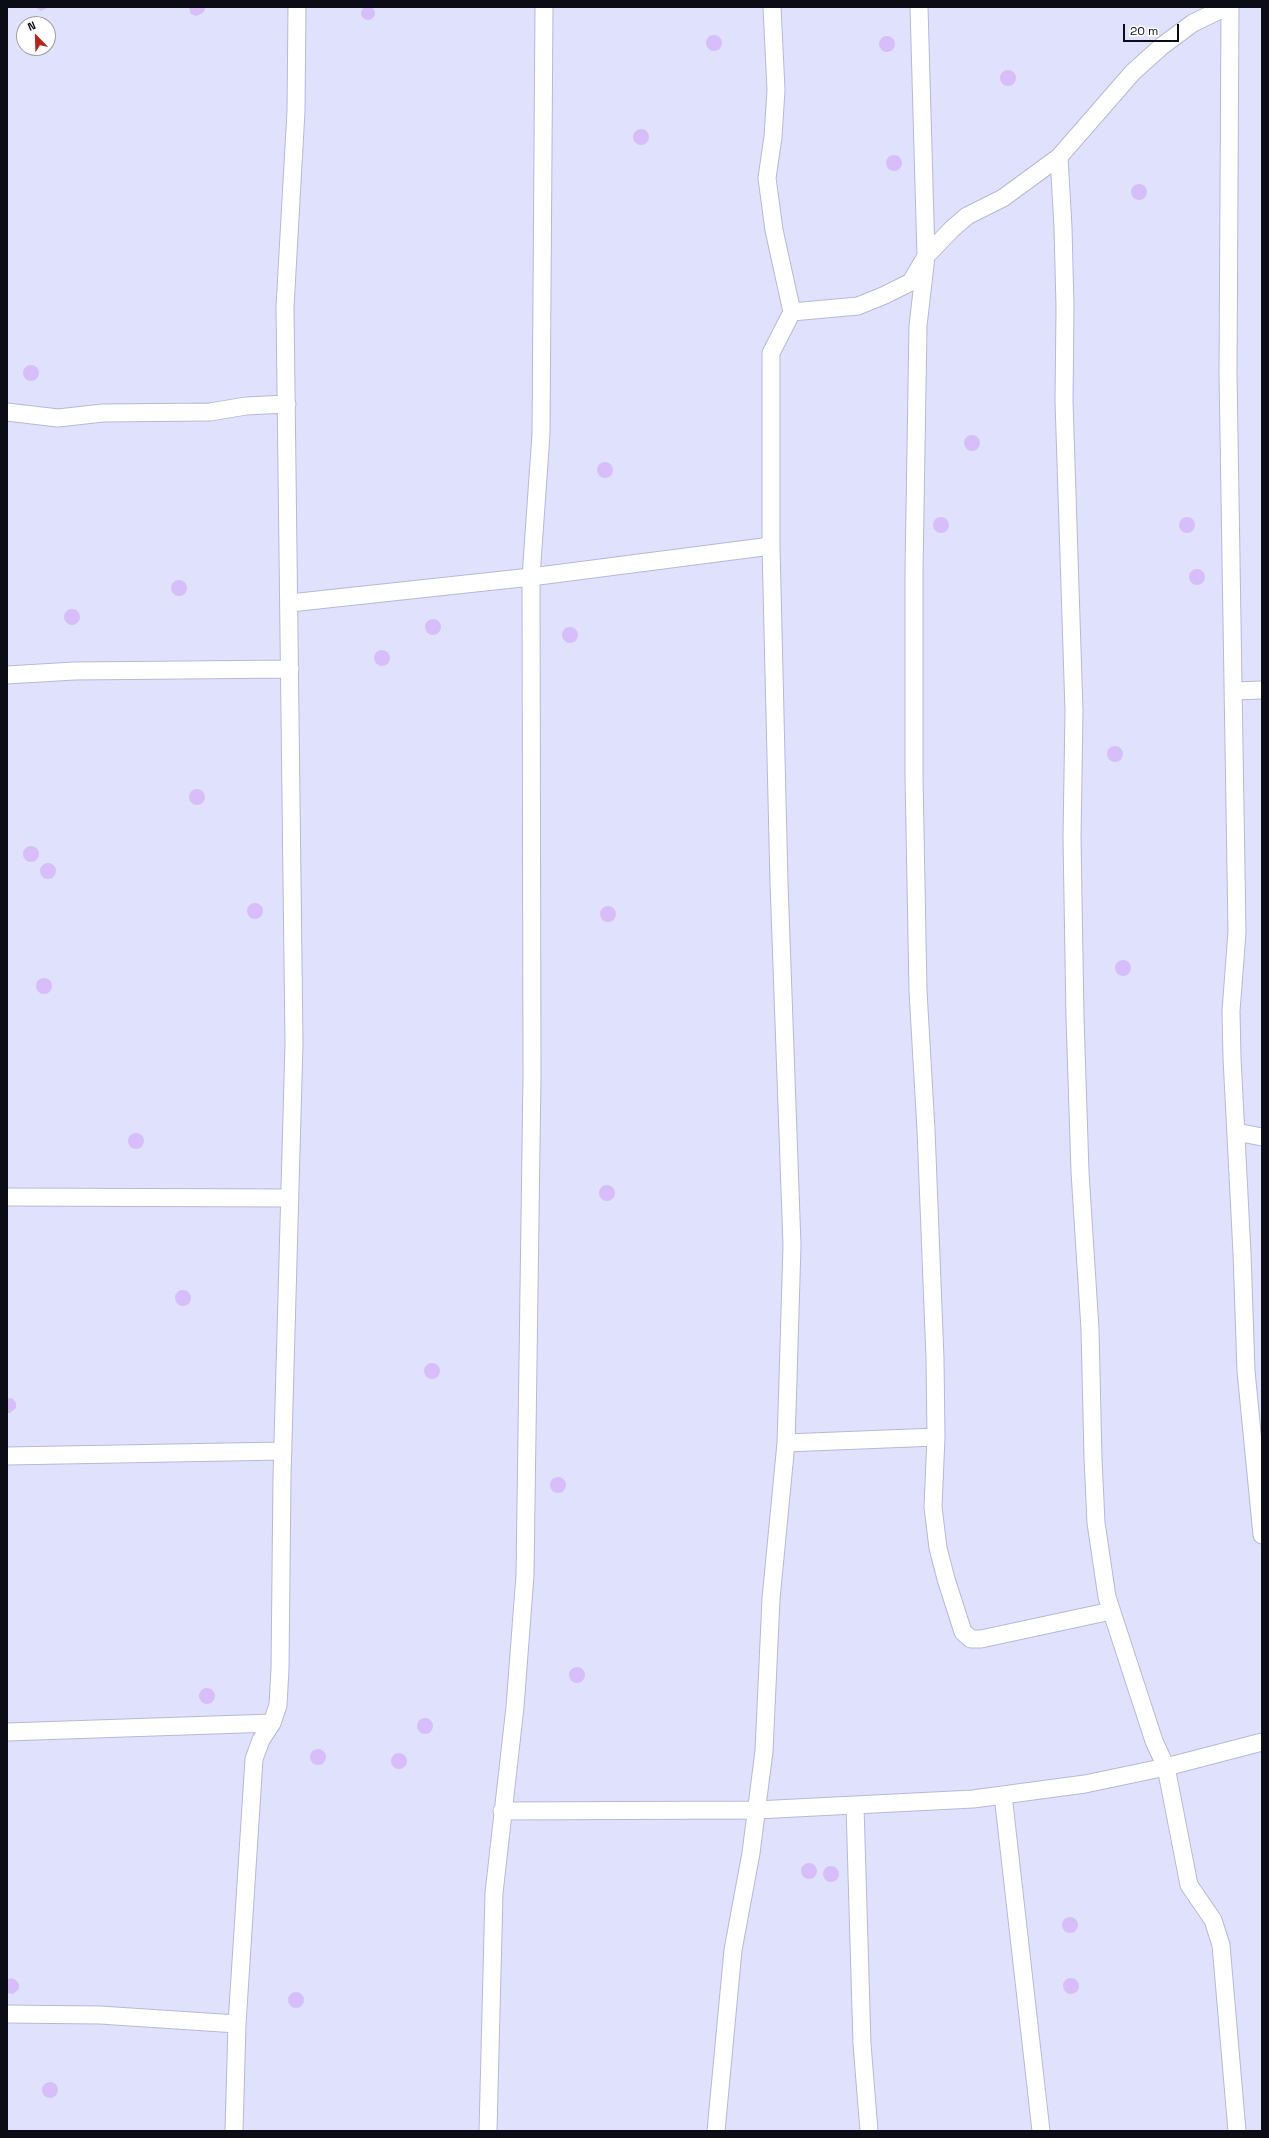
<!DOCTYPE html>
<style>
body{margin:0}
#map{position:relative;width:1269px;height:2138px;overflow:hidden;background:#e0e2fd;font-family:"Space Grotesk",sans-serif}
canvas{display:block}
.frame{position:absolute;inset:0;border:8px solid #0b0c16;pointer-events:none}
.north{position:absolute;left:16px;top:16px;width:40px;height:40px;box-sizing:border-box;background:#fff;border:1px solid #9d9ea2;border-radius:50%;rotate:337deg;font-size:11px;font-weight:700;line-height:16px;text-align:center;color:#0b0c16}
.north::after{content:'';display:block;margin:auto;width:14px;height:18px;background:#b4251d;clip-path:polygon(50% 0,100% 100%,50% 72%,0 100%)}
.scale{position:absolute;left:1123px;top:24px;width:56px;height:18px;box-sizing:border-box;border:2px solid #0b0c16;border-top:0;padding-left:5px;font-size:12px;line-height:14px;white-space:nowrap;color:#0b0c16;-webkit-text-stroke:3px #fff;paint-order:stroke}
</style>
<div id="map">
<canvas width="1269" height="2138"></canvas>
<div class="frame"></div>
<div class="north">N</div>
<div class="scale">20 m</div>
</div>
<script>
const g = document.querySelector('canvas').getContext('2d');
g.lineJoin = 'round';
function fill(path, color) { g.fillStyle = color; g.fill(path, 'evenodd'); }
function strokePath(path, color, width, dash) { g.strokeStyle = color; g.lineWidth = width; g.lineCap = dash ? 'butt' : 'round'; g.setLineDash(dash || []); g.stroke(path); }
const building = new Path2D(`
 M361 13a7 7 0 1 1 14 0a7 7 0 1 1-14 0Z
 M35,7H49L41,11Z
 M189,7H205V9L203,13L196,16L191,14Z
 M706 43a8 8 0 1 1 16 0a8 8 0 1 1-16 0Z
 M879 44a8 8 0 1 1 16 0a8 8 0 1 1-16 0Z
 M1000 78a8 8 0 1 1 16 0a8 8 0 1 1-16 0Z
 M633 137a8 8 0 1 1 16 0a8 8 0 1 1-16 0Z
 M886 163a8 8 0 1 1 16 0a8 8 0 1 1-16 0Z
 M1131 192a8 8 0 1 1 16 0a8 8 0 1 1-16 0Z
 M23 373a8 8 0 1 1 16 0a8 8 0 1 1-16 0Z
 M964 443a8 8 0 1 1 16 0a8 8 0 1 1-16 0Z
 M597 470a8 8 0 1 1 16 0a8 8 0 1 1-16 0Z
 M1179 525a8 8 0 1 1 16 0a8 8 0 1 1-16 0Z
 M933 525a8 8 0 1 1 16 0a8 8 0 1 1-16 0Z
 M1189 577a8 8 0 1 1 16 0a8 8 0 1 1-16 0Z
 M171 588a8 8 0 1 1 16 0a8 8 0 1 1-16 0Z
 M64 617a8 8 0 1 1 16 0a8 8 0 1 1-16 0Z
 M425 627a8 8 0 1 1 16 0a8 8 0 1 1-16 0Z
 M562 635a8 8 0 1 1 16 0a8 8 0 1 1-16 0Z
 M374 658a8 8 0 1 1 16 0a8 8 0 1 1-16 0Z
 M1107 754a8 8 0 1 1 16 0a8 8 0 1 1-16 0Z
 M189 797a8 8 0 1 1 16 0a8 8 0 1 1-16 0Z
 M23 854a8 8 0 1 1 16 0a8 8 0 1 1-16 0Z
 M40 871a8 8 0 1 1 16 0a8 8 0 1 1-16 0Z
 M247 911a8 8 0 1 1 16 0a8 8 0 1 1-16 0Z
 M600 914a8 8 0 1 1 16 0a8 8 0 1 1-16 0Z
 M1115 968a8 8 0 1 1 16 0a8 8 0 1 1-16 0Z
 M36 986a8 8 0 1 1 16 0a8 8 0 1 1-16 0Z
 M128 1141a8 8 0 1 1 16 0a8 8 0 1 1-16 0Z
 M599 1193a8 8 0 1 1 16 0a8 8 0 1 1-16 0Z
 M175 1298a8 8 0 1 1 16 0a8 8 0 1 1-16 0Z
 M424 1371a8 8 0 1 1 16 0a8 8 0 1 1-16 0Z
 M7,1398L13,1399L16,1403V1408L10,1413H7Z
 M550 1485a8 8 0 1 1 16 0a8 8 0 1 1-16 0Z
 M569 1675a8 8 0 1 1 16 0a8 8 0 1 1-16 0Z
 M199 1696a8 8 0 1 1 16 0a8 8 0 1 1-16 0Z
 M417 1726a8 8 0 1 1 16 0a8 8 0 1 1-16 0Z
 M310 1757a8 8 0 1 1 16 0a8 8 0 1 1-16 0Z
 M391 1761a8 8 0 1 1 16 0a8 8 0 1 1-16 0Z
 M801 1871a8 8 0 1 1 16 0a8 8 0 1 1-16 0Z
 M823 1874a8 8 0 1 1 16 0a8 8 0 1 1-16 0Z
 M1062 1925a8 8 0 1 1 16 0a8 8 0 1 1-16 0Z
 M11,1978L16,1980L19,1984V1989L13,1994L7,1993V1980Z
 M1063 1986a8 8 0 1 1 16 0a8 8 0 1 1-16 0Z
 M288 2000a8 8 0 1 1 16 0a8 8 0 1 1-16 0Z
 M42 2090a8 8 0 1 1 16 0a8 8 0 1 1-16 0Z`);
const minor = new Path2D(`
 M919,7L926,256L918,326L914,571V776L918,991L926,1130L935,1358L936,1437L933,1507L938,1548L946,1579L963,1632L971,1639H981L1111,1611
 M1230,7L1228,373L1237,932L1231,1011L1232,1058L1242,1253L1246,1371L1262,1535
 M1059,157L1063,227L1065,307L1064,401L1074,711L1072,838L1075,1017L1080,1172L1090,1329L1093,1458L1096,1523L1107,1597L1154,1741L1166,1767L1189,1885L1213,1920L1221,1945L1237,2131
 M792,312L858,306L885,295L911,282L926,256L952,229L967,216L1003,198L1059,157L1133,72L1162,46L1193,23L1226,7
 M7,412L58,418L103,413L210,412L246,406L287,404
 M290,603L531,577L771,546
 M7,675L74,671L290,669
 M1234,691L1262,690
 M1236,1132L1262,1137
 M7,1197L290,1198
 M786,1443L936,1437
 M7,1456L283,1451
 M7,1732L272,1723
 M1003,1795L1041,2131
 M855,1806L862,2044L869,2131
 M502,1811L756,1810L973,1799L1085,1784L1166,1767L1262,1742
 M7,2014L100,2015L237,2024
 M234,2131L237,2024L254,1759L261,1740L272,1723L278,1705L280,1669L282,1477L294,1043L285,307L296,111L297,7
 M488,2131L494,1893L515,1707L525,1575L532,1076L531,577L541,434L544,7
 M716,2131L733,1950L751,1853L764,1751L771,1599L786,1443L789,1346L792,1245L779,883L771,546V353L792,312L774,230L767,178L773,137L776,90L772,7`);
fill(building, '#d7befa');
strokePath(minor, '#b6b8d9', 19);
strokePath(minor, '#fff', 17);
</script>
